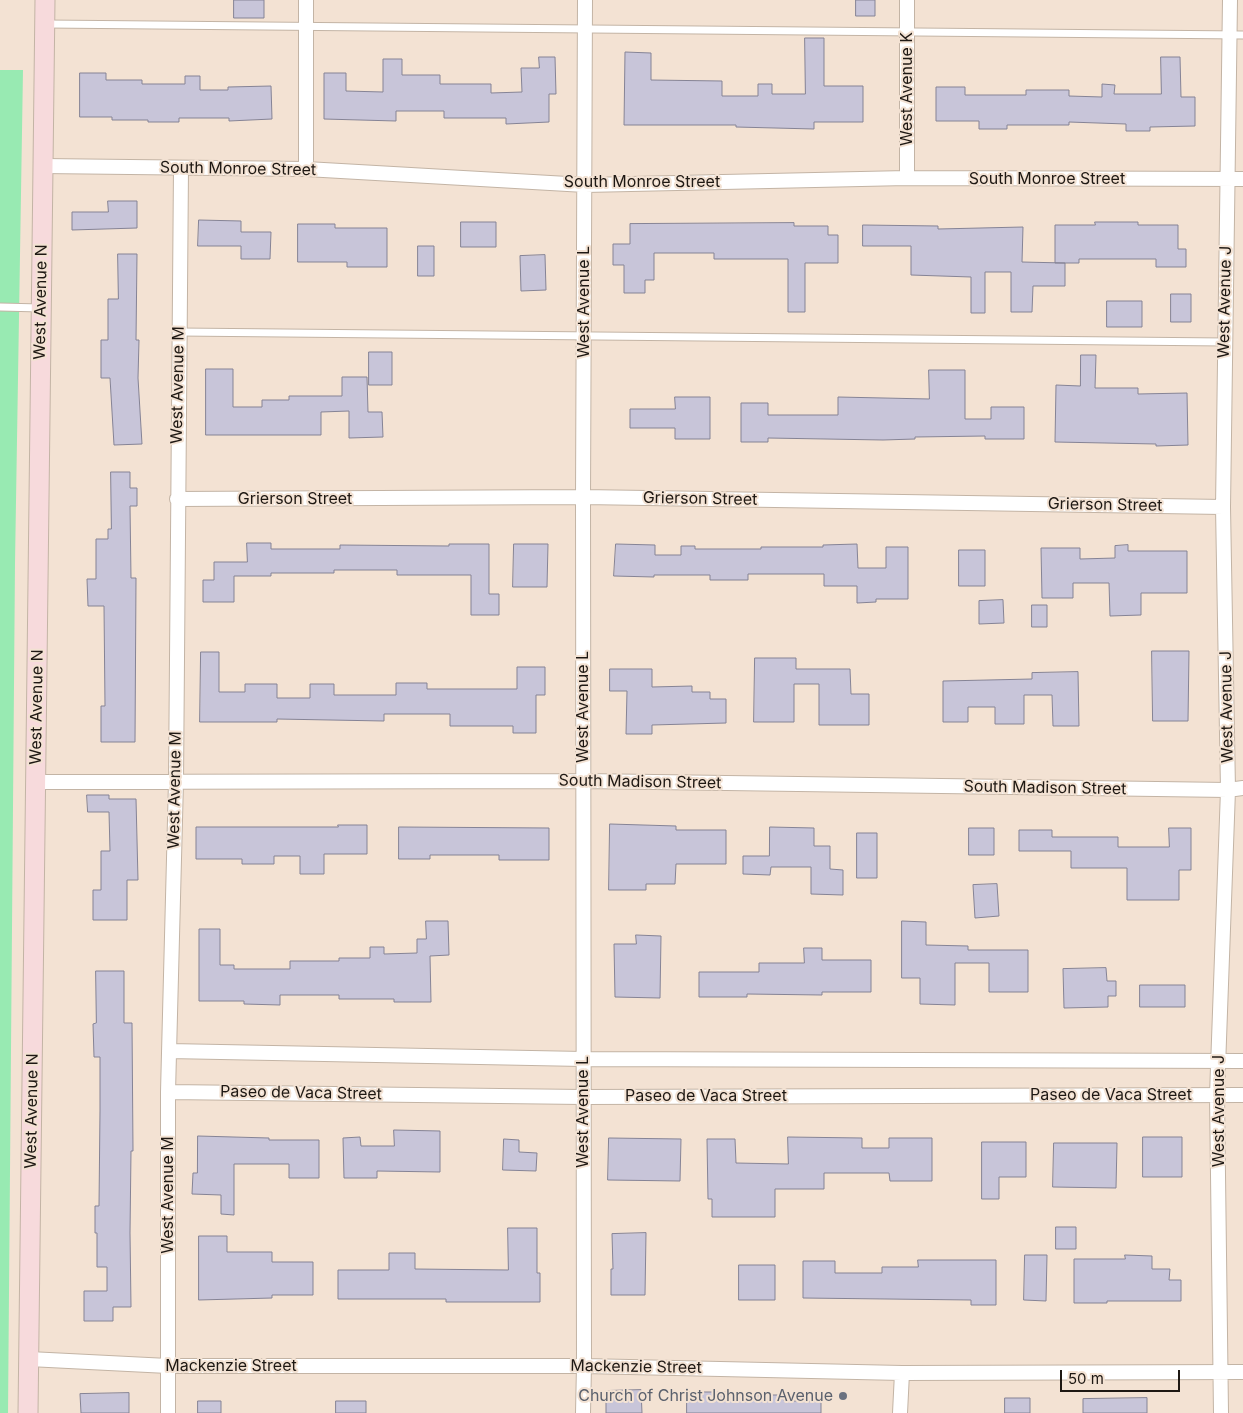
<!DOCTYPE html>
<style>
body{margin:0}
#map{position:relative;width:1243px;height:1413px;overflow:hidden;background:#f3e2d3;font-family:Inter,sans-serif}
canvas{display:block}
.scale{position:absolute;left:1060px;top:1370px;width:120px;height:22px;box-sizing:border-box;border:2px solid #1e1813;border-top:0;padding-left:6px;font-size:15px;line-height:18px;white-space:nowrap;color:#1e1813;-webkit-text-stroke:4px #f3e2d3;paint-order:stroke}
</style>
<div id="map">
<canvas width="1243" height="1413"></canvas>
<div class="scale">50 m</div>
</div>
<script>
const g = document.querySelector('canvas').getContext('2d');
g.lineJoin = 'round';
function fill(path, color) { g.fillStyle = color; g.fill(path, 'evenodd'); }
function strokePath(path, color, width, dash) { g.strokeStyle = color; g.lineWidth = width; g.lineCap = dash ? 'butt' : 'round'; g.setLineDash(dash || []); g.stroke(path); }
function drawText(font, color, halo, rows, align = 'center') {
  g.font = font + ' Inter,sans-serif'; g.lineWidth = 4; g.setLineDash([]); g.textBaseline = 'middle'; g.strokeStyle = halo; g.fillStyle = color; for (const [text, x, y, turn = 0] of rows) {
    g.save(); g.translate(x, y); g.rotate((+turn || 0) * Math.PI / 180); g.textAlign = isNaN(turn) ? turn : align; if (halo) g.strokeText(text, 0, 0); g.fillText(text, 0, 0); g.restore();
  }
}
const green = new Path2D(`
 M0,70H23L15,563L8,1413H0Z`);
const building = new Path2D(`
 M234,0H264V18H234Z
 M856,0H875V16H856Z
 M805,38H824V86H863V122H814V129L736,127V125H624L625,52L651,53V80L722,81V96H758V84H772V94H805Z
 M539,57H555L556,94H549V122L506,124V118H444V111H396V121L324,119V73H346V91L383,92V59H402V75H440V84H491V93L522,92L521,68H539Z
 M1161,57H1180L1181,97H1195V126L1150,127V131H1126V124L1069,122V125H1007V129H979V121H936V87H965V95H1026V90H1069V96L1102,97V84L1115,85L1114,94H1161Z
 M80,73H106V80H142V84H185V76H200V90H228V87L271,86L272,119L229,121V118H179V122H148V120H112V117H80Z
 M108,201H137V228L72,230V212H108Z
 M199,220L241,221V232H271L270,259H241V246H198Z
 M461,222H496V247H461Z
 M1095,222H1138V225H1178V249H1186V267H1156V259H1079V263H1055V225H1095Z
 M794,223V226H828V235H838V263H805V312H788V259H714V253H654V280H645V293H624V265H613V244H630V224Z
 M298,224H335V228H387V267H347V262H298Z
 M863,225L938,226V229L1023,227L1022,262L1065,263V286H1033L1032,312H1011V272H985V313H971V277L911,275V246H863Z
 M418,246H434V276H418Z
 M118,254H137L136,340H139L138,378L142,444L114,445L110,378H101V340H108V299H118Z
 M545,255L546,290L521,291L520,256Z
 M1171,294H1191V322H1171Z
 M1107,301H1142V327H1107Z
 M369,352H392V385H369Z
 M1081,355H1096L1095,388H1138V394L1187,393L1188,445L1156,446V444L1055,442L1056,385L1080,386Z
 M206,369H233V407H262V400H289V396H342V377H367L368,412H382L383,437L349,438V411L321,412V435H206Z
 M929,370H965V419H991V407H1024V439H985V436L915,437V439L883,440L768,438V442H741V403H768V415H838V397L929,399Z
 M675,397H710V439H675V428H630V409H675Z
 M111,472H130V488H137V506H130L131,578H136L135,742H101V706H105L104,606H88L87,579H96V539H108V529H111Z
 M247,543H271V549H340V545L449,546V544H489V594H499V615H471V575H397V570H334V573H271V576H234V602H203V580H214V562H247Z
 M514,544H548L547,587H513Z
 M616,544L655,545V555H681V546H695V549H761V547H823V545L857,544L858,568H886V547H908V599H876V602L857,603V586H824V574H748V580H710V575H654V577L614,576Z
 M1128,545V551H1187V593H1141V615L1110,616L1109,583H1073V598H1042L1041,548H1080V559L1115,558V546Z
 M959,550H985V586H959Z
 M1003,600L1004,623L979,624V601Z
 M1032,605H1047V627H1032Z
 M1152,651H1189L1188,721H1153Z
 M201,652H219V692H245V684H277V698H310V684H334V695H396V683H427V689H517V667H545V695H536V733H513V726H450V714H384V721L277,719V722H200Z
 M755,658H796V669H850L851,694H869V725H819V684H794V722H754Z
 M610,669H652V687L692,686V692H710V699H726V723L652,725V734H626L627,691H610Z
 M1078,672L1079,726H1053L1052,695H1024V724H995V707H968V722H943V681L1032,679V673Z
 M87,795H109V799H136L138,880H127V920H93V890H101V851H110L109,812H88Z
 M610,824L676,826V830H726V864H676L675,884H646V890H609Z
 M338,825H367V854H324V874H300V856H274V864H242V859H196V827H338Z
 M399,827L549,828V860H499V855H430V859H399Z
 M770,827L814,828V846H830V869L843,870V895L811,894V867H771L770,875L743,874V856H769Z
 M969,828H994V855H969Z
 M1169,828H1191V870H1179V900H1127V868H1071V851H1019V830H1052V837H1118V847H1169Z
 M857,833H877V878H857Z
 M997,884L999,916L975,918L973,885Z
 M426,921H448L449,955L430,956L431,1002H394V999H339V995H280V1005L244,1004V1001H199V929H220V965H234V969H290V961H339V958H370V947H384V954L417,953V939H426Z
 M902,921L926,922V945L968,946V950H1028V992H989V963H955V1005L920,1004V978H902Z
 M636,935L661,936L660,998L615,997L614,944H636Z
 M804,948H822V960H871V992H822V995L747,994V997H699V972H759V963H804Z
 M1106,968L1107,981H1116V996H1108V1007L1064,1008L1063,969Z
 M96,971H124V1023H132L133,1151H131L130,1233L131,1307H113V1321H84V1291H107V1267H97V1233H95V1206H99L100,1110V1057H94L93,1024L96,1023Z
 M1140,985H1185V1007H1140Z
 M394,1130L440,1131V1172L377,1171V1178H344L343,1138L360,1137L361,1146H394Z
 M198,1136L269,1138V1140H319V1178H289V1164H234V1215L221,1214V1195L192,1194L193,1173H197Z
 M788,1137L862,1138V1148H889V1138H932V1181H890L889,1173H824V1189H775V1217H712V1199H708L707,1139H735L736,1163L788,1164Z
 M1143,1137H1182V1177H1143Z
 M609,1138L681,1139L680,1181L608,1180Z
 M504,1139L519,1140V1152L537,1153L536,1171L503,1170Z
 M982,1142H1026V1177H999V1199H982Z
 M1054,1143H1117L1116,1188L1053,1187Z
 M1056,1227H1076V1249H1056Z
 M508,1228H537V1273H540V1302H446V1299H338V1270H389V1253H415V1269L508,1270Z
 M646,1233L645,1295H611V1269H613L612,1234Z
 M199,1236H227V1252H272V1262H313V1295H272V1298L199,1300Z
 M1025,1255H1047L1046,1301L1024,1300Z
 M1125,1255L1152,1256V1269H1170L1169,1280H1181V1301H1107V1303H1074V1259H1125Z
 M918,1260H996V1305H971V1300L803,1298V1261H835V1273H882V1267H918Z
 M739,1265H775V1300H739Z
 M641,1390L642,1413H606V1391Z
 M687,1392H743V1395H784V1401H821V1413H687Z
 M129,1393V1413H81L80,1394Z
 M1005,1398H1030V1413H1005Z
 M1147,1398V1413H1083V1399Z
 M198,1401H221V1413H198Z
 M336,1401H366V1413H336Z`);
const service = new Path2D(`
 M46,24L1243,35
 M0,307L41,308
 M179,332L1225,342`);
const minor = new Path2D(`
 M306,0V169
 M42,166L306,169L585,185L907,178L1243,179
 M907,178V0
 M177,499L583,497L1223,507
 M37,782L583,781L1228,790L1243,788
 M169,1051L583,1059L1243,1061
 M168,1092L583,1097L1243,1095
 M29,1359L168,1366H584L902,1373L1243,1372
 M168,1413V1092L176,781L181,168
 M583,1413L584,1366L583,497L585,0
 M900,1413L902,1373
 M1221,1413L1217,1095L1228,790L1223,507L1230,0`);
const secondary = new Path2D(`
 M28,1413L45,0`);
const markers = [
 [843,1396,5,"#6b7280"]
];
const streetNames = [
 ["West Avenue K",907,89,-90],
 ["South Monroe Street",238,169,1],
 ["South Monroe Street",1047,179],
 ["South Monroe Street",642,182],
 ["West Avenue N",41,302,-89],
 ["West Avenue L",584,302,-90],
 ["West Avenue J",1225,302,-89],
 ["West Avenue M",178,385,-89],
 ["Grierson Street",295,499],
 ["Grierson Street",700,499,1],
 ["Grierson Street",1105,505,1],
 ["West Avenue N",37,707,-89],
 ["West Avenue L",583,707,-90],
 ["West Avenue J",1227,707,-91],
 ["South Madison Street",640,782,1],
 ["South Madison Street",1045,788,1],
 ["West Avenue M",175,790,-89],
 ["Paseo de Vaca Street",301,1093,1],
 ["Paseo de Vaca Street",1111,1095],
 ["Paseo de Vaca Street",706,1096],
 ["West Avenue N",32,1111,-89],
 ["West Avenue J",1219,1111,-90],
 ["West Avenue L",583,1112,-90],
 ["West Avenue M",168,1195,-90],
 ["Mackenzie Street",231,1366],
 ["Mackenzie Street",636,1367,1]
];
const worshipNames = [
 ["Church of Christ Johnson Avenue",833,1396]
];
fill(green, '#98eab2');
fill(building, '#c8c5d9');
strokePath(building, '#858395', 1);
strokePath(service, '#c3b4a5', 9);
strokePath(minor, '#c3b4a5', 16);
strokePath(secondary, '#c3b4a5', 21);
strokePath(service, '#fff', 7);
strokePath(minor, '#fff', 14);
strokePath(secondary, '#f7dadc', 19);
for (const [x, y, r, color] of markers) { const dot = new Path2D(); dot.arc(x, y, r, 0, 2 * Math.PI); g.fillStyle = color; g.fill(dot); strokePath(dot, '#f3e2d3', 2); }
drawText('16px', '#1e1813', '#f3e2d3', streetNames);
drawText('16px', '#5b616d', '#f3e2d3', worshipNames, 'right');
</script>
